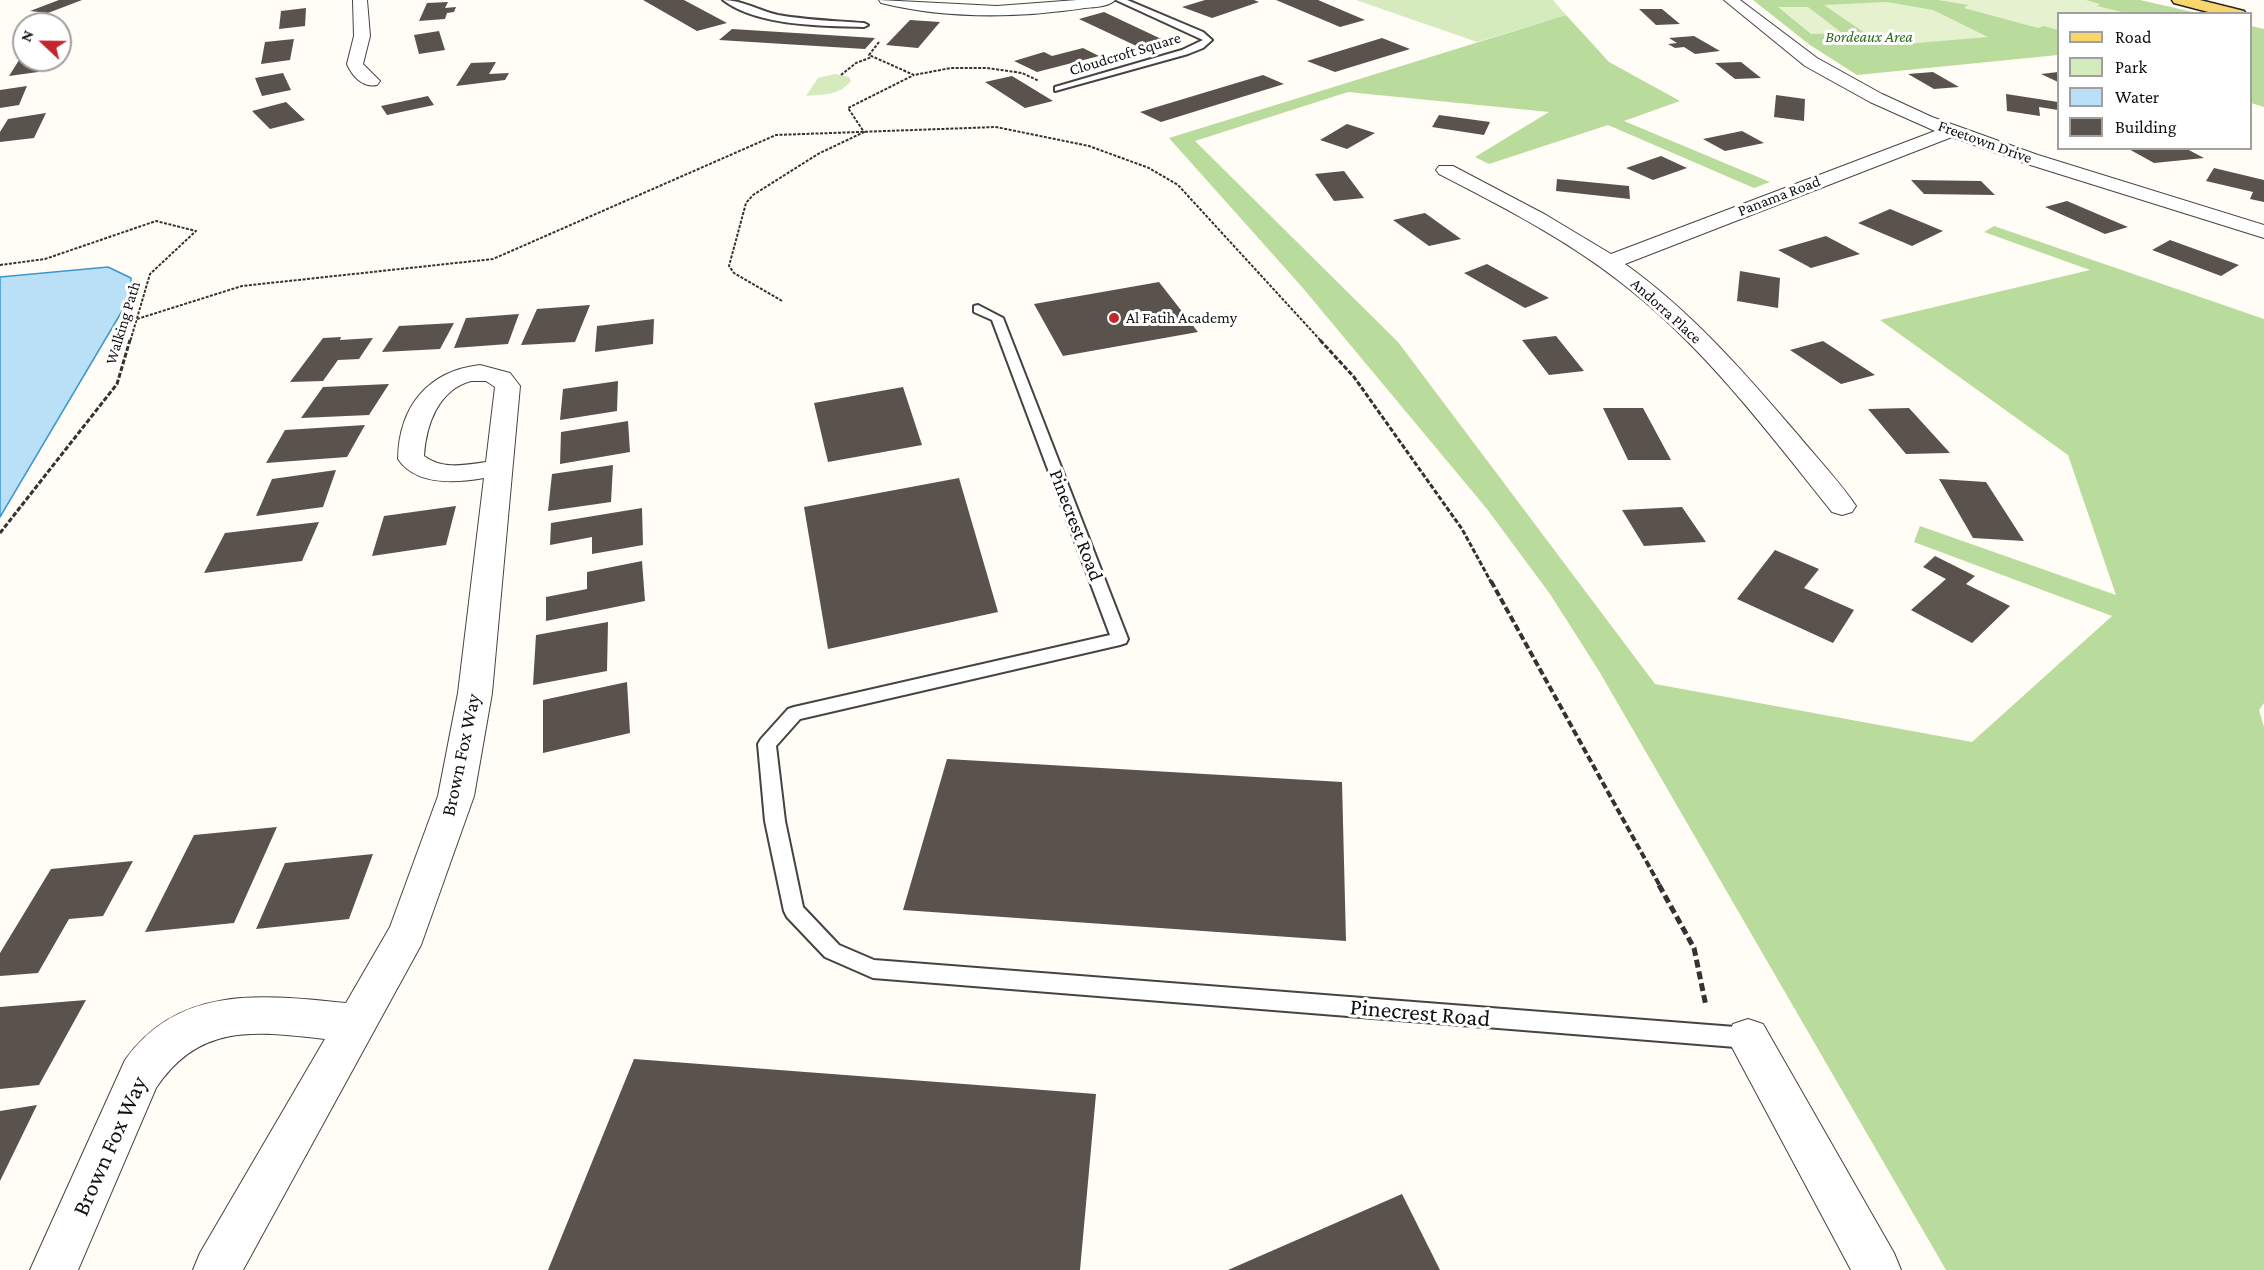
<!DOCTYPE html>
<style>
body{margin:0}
#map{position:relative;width:2264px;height:1270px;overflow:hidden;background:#fffdf5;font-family:"Crimson Pro",serif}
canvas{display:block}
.legend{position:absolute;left:2057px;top:12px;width:195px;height:138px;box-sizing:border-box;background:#fff;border:2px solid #a0a0a0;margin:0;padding:8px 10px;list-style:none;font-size:18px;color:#111}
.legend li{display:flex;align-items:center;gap:12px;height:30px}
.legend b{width:30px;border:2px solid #a0a0a0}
.north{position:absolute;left:12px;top:12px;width:60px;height:60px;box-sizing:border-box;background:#fff;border:2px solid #a0a0a0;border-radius:50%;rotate:292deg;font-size:16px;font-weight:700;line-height:24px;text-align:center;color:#111}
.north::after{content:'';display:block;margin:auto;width:21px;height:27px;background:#c4262e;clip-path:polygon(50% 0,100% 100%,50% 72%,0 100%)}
</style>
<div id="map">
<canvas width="2264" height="1270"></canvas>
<ul class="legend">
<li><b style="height:8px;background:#f9d66b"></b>Road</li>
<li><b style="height:16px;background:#d5ebbd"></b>Park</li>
<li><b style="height:16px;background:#b9e0f7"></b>Water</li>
<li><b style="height:16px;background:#5a524d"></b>Building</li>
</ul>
<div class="north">N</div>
</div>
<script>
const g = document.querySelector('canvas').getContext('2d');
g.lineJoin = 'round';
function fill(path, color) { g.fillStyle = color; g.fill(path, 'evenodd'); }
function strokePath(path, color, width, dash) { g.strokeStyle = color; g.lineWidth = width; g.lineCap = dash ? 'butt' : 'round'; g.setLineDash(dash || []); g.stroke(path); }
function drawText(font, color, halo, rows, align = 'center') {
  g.font = font + ' "Crimson Pro",serif'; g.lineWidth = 6; g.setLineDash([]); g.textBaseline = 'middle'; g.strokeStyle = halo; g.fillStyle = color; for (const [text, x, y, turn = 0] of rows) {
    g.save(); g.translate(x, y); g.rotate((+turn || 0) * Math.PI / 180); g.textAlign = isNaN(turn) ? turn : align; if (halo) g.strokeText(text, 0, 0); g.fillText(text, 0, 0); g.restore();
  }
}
const green = new Path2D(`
 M1356,0H1553L1566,15L1477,42Z
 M835,74L849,77L851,81C839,96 823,94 806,96L818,78Z`);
const forest = new Path2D(`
 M1753,0H2140L2197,13L2058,14V55L1857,75L1810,45Z
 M1566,15L1609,62L1680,101L1624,121L1770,182L1754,188L1608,125L1489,164L1475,157L1549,112L1348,92L1195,141L1398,342L1655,684L1972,742L2112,616L1914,542L1920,526L2116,595L2068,455L1880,320L2090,270L1984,232L1994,226L2264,319V703L2259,710L2264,727V1270H1946L1599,671L1550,594L1487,509L1302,287L1169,138Z
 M2251,26L2264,29V107L2251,103Z`);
const pitch = new Path2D(`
 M1938,0H2086L2100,4L2097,6L2126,13L2058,14V30L2044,26L2038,28L1964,8L1968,5Z
 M1887,2L1933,10L1988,37L1893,45L1878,42L1824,5Z
 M1778,7H1808L1842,33L1811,34Z`);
const water = new Path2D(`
 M108,267L131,278V296L0,517V277Z`);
const building = new Path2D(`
 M59,0H82L48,13L30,11Z
 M643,0H684L727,23L697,31Z
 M1205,0H1254L1259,2L1212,18L1182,7Z
 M1276,0H1318L1365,20L1340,27Z
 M448,2L445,8L456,7L454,12L447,13L445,19L419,21L427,3Z
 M306,8L305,26L279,29L281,11Z
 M1639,9H1662L1680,24L1656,25Z
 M1104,12L1172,44L1147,51L1079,19Z
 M910,20L940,22L918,48L886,45Z
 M732,29L875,38L865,49L719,40Z
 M439,31L445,50L419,54L414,35Z
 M1694,36L1720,51L1695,54L1684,47L1675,48L1668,44L1677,43L1669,38Z
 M1382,38L1410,49L1335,72L1307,61Z
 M294,39L290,60L261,64L265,42Z
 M1083,48L1099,56L1037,72L1014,61L1044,52L1052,56Z
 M21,57H24V60H45L38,72L9,76Z
 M496,62L489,74L509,73L505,80L456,86L471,63Z
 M1741,62L1761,78L1735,79L1715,63Z
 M1933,72L1959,87L1934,89L1908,74Z
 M2058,72V82L2041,74Z
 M283,73L291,90L262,96L255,78Z
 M1263,75L1284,84L1161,122L1140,112Z
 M1012,76L1053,101L1025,108L985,82Z
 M27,86L19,105L0,108V90Z
 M2006,94L2058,102V110L2039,107L2040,116L2007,111Z
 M1776,95L1805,99L1804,121L1774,117Z
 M428,96L434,105L387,115L381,106Z
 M286,102L305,120L270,129L252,111Z
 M46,113L34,138L0,142V132L8,119Z
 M1439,115L1490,122L1484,135L1432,127Z
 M1347,124L1375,133L1347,149L1320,140Z
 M1742,131L1764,143L1725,151L1703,139Z
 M2127,148H2185L2204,158L2154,163Z
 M1661,156L1687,168L1653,180L1626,168Z
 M2214,168L2264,180V202L2250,199L2253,192L2206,181Z
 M1344,171L1364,198L1334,201L1315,174Z
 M1557,179L1629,186L1630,199L1556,191Z
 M1911,180L1981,181L1995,195L1924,194Z
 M2067,201L2128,227L2105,234L2045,207Z
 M1890,209L1943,231L1912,246L1858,223Z
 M1425,213L1461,239L1429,246L1393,220Z
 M1826,236L1860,254L1811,268L1778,250Z
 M2170,240L2239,265L2221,276L2152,250Z
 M1487,264L1549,298L1525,308L1464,273Z
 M1740,271L1780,278L1778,308L1737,301Z
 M1159,282L1198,332L1063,356L1034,304Z
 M590,305L575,342L521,345L537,309Z
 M519,314L508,344L454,348L466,318Z
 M654,319L653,344L595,352L597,326Z
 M454,323L440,349L382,352L399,326Z
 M1556,336L1584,371L1549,375L1522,340Z
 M341,337L340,340L373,338L359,359L338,360L323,381L290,382L323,338Z
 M1823,341L1875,375L1841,384L1790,350Z
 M618,381L617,411L560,420L563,389Z
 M389,384L369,415L301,418L323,387Z
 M903,387L922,445L828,462L814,403Z
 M1603,408H1643L1671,460H1628Z
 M1909,408L1950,453L1906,454L1868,409Z
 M628,421L630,452L560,464L561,432Z
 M365,425L347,457L266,463L285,430Z
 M613,465L611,502L548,511L552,474Z
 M336,470L323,507L256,516L272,479Z
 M959,478L998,612L828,649L804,507Z
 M1939,479L1986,482L2024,541L1973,538Z
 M456,506L446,545L372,556L384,516Z
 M1682,507L1706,542L1644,546L1622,510Z
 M642,508L643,545L592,554V537L550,545L551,523Z
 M319,522L302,561L204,573L225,533Z
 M1775,550L1819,569L1804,588L1854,610L1833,643L1737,599Z
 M1935,556L1975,576L1966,584L2010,606L1972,643L1911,610L1946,579L1923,567Z
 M642,561L645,601L546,621V597L587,589V572Z
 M608,622L607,671L533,685L536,635Z
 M627,682L630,733L543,753V700Z
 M947,759L1342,782L1346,941L903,910Z
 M277,827L234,923L145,932L194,835Z
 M373,854L349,919L256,929L285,863Z
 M133,861L103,916L69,919L38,973L0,976V953L51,869Z
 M86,1000L39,1085L0,1089V1007Z
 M634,1059L1096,1094L1080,1270H548Z
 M37,1105L0,1181V1111Z
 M1402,1194L1440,1270H1228Z`);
const pathFar3 = new Path2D(`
 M879,42L869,55L914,75L951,68H987L1022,73L1039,81
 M841,75L856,63L872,57
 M0,265L45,259L156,221L196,231L150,274L130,342
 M782,301L734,273L729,266L746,203L753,195L818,154L864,132L848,108L914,75
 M137,319L242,286L493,259L776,135L996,127L1089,146L1149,168L1178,185L1322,342`);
const pathFar2 = new Path2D(`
 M1320,340L1354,377L1462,529L1491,582
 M0,533L117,384L130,340`);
const pathFar1 = new Path2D(`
 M1491,581L1660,886`);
const path = new Path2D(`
 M1659,885L1694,948L1706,1006`);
const service = new Path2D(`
 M723,0C742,0 760,11 778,15C806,20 835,21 864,23L868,25L864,27C823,26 756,26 723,0Z
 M1116,0H1127L1203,32L1212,40L1203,48L1188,54L1055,91V87L1182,50L1203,40Z
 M978,305L1003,318L1128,639L1126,643L1120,645L800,719L776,746L785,821L803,907L839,945L874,960L1748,1028L1756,1031L1759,1038L1756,1045L1748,1048L873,978L825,957L787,917L784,911L765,821L758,744L761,739L788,709L794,707L1110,635L992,320L974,312V306Z`);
const minor = new Path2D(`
 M353,0H367L370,36L363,64L380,81L377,85C363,88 352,76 347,64L354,36Z
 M879,0L997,6L1077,0H1115C1109,7 1094,7 1085,8C1019,18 946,19 881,3Z
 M1724,0H1740L1817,58L1882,94L1932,117L2038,155L2264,225V238L2024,163L1952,137L1625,264C1691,311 1745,373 1798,435C1817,458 1839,481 1856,506L1852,512L1842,515L1832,512C1767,431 1703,345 1619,281C1564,238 1501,206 1439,174L1436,170L1439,166H1453L1546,215L1611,254L1935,131L1870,102L1805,66Z
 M480,365L510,373L520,386L492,693L474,796L421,945L243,1270H193L200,1253L325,1039C255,1031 199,1023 156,1088L78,1270H30L125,1060C179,984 263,995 346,1003L390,927L438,796L458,693L484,478C456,483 416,486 398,459C399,406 428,371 480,365ZM471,381H486L495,387L486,462C465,465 443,470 424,456C426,425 438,390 471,381Z
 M1748,1019L1763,1024L1894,1253L1901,1270H1851L1727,1038L1733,1024Z`);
const primary = new Path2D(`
 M2172,0H2200L2244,11L2246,14H2216L2174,3Z`);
const markers = [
 [1114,318,6,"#c4262e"]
];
const farParknames = [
 ["Bordeaux Area",1869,37]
];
const farStreetnames = [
 ["Cloudcroft Square",1125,54,-17],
 ["Freetown Drive",1985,142,20],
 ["Panama Road",1779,196,-21],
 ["Andorra Place",1666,311,42],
 ["Walking Path",123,323,-73]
];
const farPoinames = [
 ["Al Fatih Academy",1126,318]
];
const streetNames = [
 ["Pinecrest Road",1076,525,69],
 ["Brown Fox Way",461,755,-78]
];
const nearStreetnames = [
 ["Pinecrest Road",1420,1013,5],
 ["Brown Fox Way",110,1146,-66]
];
fill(green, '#d5ebbd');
fill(forest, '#b9dc9c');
fill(pitch, '#e6f2cf');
fill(water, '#b9e0f7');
strokePath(water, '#3f96cf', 1.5);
fill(building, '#5a524d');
strokePath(service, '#444', 4);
strokePath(minor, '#444', 2);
strokePath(primary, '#222', 3);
strokePath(pathFar3, '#333', 2, [3, 1.5]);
strokePath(pathFar2, '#333', 3, [5, 2]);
strokePath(pathFar1, '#333', 4, [7, 3]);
strokePath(path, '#333', 5, [8, 4]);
fill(service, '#fff');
fill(minor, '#fff');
fill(primary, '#f9d66b');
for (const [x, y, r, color] of markers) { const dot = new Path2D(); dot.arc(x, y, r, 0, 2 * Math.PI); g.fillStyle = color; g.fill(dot); strokePath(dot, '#fff', 2); }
drawText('italic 16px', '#2f6b1f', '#fff', farParknames);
drawText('16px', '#111', '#fff', farStreetnames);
drawText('16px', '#111', '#fff', farPoinames, 'left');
drawText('20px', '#111', '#fff', streetNames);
drawText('24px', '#111', '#fff', nearStreetnames);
</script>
